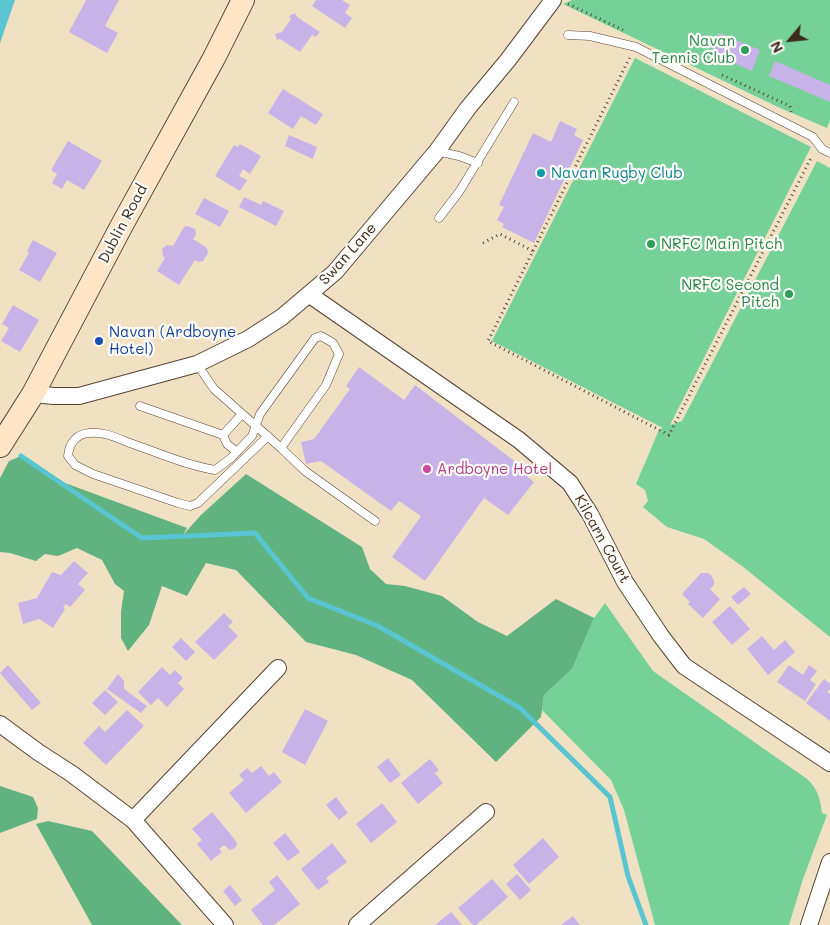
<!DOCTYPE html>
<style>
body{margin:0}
#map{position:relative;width:830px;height:925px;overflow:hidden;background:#f0e1c2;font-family:Mali,sans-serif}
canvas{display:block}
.north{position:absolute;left:765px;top:15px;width:50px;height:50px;-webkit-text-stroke:4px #fdfcf7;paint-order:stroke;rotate:242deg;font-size:14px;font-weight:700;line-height:20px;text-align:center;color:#3b2a1e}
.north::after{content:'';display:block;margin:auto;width:18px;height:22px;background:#3b2a1e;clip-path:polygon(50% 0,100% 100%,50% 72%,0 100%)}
</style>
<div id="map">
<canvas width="830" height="925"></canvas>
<div class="north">N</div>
</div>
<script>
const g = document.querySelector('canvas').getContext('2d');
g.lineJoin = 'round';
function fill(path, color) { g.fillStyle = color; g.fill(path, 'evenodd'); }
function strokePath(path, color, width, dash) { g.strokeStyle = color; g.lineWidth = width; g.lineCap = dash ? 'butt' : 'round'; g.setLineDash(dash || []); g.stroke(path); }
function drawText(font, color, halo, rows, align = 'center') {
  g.font = font + ' Mali,sans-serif'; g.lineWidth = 4.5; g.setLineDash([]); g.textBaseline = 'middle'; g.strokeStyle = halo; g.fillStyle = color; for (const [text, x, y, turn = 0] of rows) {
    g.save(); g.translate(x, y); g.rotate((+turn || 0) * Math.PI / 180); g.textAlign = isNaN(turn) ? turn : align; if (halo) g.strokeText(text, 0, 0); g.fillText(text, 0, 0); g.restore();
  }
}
const green = new Path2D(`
 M572,0H830V120L827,128L778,107L563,4Z
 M635,58L811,147L670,425L682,421L817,161L830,168V637L742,566L704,539L667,527L643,507L648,501L645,490L636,484L659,430L663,428L492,341Z
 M605,603L653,671L807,779C818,789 820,798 822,813L827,815L803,879L789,925H655L624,810L611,780L542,710L544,695L572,669L594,618Z`);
const forest = new Path2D(`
 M21,456L65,483L187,528L183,535L201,515L246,474L362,547L370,569L386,584L405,586L442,596L478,622L507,636L556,599L594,618L572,669L544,695L541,717L496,762L412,680L356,655L306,642L236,570L206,563L187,596L162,586L149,625L128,651L121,638V612L124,591L115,584L102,560L77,548L58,556L45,554L36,561L10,553L0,552V478L9,461Z
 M0,786L33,797L38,808L37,819L0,833Z
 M48,821L92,831L182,925H92L36,824Z`);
const water = new Path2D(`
 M0,0H15L0,43Z`);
const stream = new Path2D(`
 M21,456L142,538L255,533L308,598L378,626L520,708L610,797L628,876L646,925`);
const building = new Path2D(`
 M86,0H119L105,26L118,33L107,53L69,32Z
 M316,0H342L350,5L345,13L352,18L345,28L312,6Z
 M295,13L297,17L320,32L316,37L312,35L300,52L280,39L277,40L275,34L282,32L291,19L289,16Z
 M719,33L760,50L752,71L711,53Z
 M775,61L830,85V102L769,76Z
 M283,89L323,114L316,125L301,116L293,129L268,113Z
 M560,121L577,129L574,135L583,140L534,243L502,227L504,224L497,220L504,207L499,205L533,133L551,142Z
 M289,135L317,147L313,159L285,146Z
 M68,141L102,161L84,190L67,180L62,189L52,183L57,174L51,170Z
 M240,144L261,156L250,174L243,169L239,176L247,180L240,191L215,176L234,145L238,147Z
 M244,197L261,205L263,201L284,211L276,226L239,207Z
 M204,198L229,211L220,227L195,214Z
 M187,226L195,229L196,235L193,239L207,248L208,253L203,261L199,262L195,260L179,285L157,271L165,258L163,256L162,249L167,245L173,246L184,227Z
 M33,240L57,253L40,282L19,270L29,253L27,251Z
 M13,305L39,320L20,352L1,341L9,328L2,324Z
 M359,367L404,400L415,385L513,460L525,475L534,482L508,515L484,498L425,581L392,557L421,516L399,501L391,511L321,461L306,464L301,442L314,439L350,389L346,386Z
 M74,561L88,573L78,584L85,590L70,607L66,604L63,607L65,609L53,628L39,619L23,624L18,603L37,598L52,572L61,575Z
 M701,573H708L711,575L714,581V585L710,589L720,599L703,618L688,604L690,602L682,594Z
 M744,587L751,594L738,605L731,597Z
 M730,606L750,629L732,645L712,622Z
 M224,613L233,622L228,626L238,636L214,660L195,642Z
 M762,636L774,650L785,640L795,652L768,675L747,649Z
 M181,638L195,652L186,661L172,647Z
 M8,665L41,703L32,710L0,673Z
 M789,665L803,675L809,665L817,671L810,680L816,684L805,701L777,682Z
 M162,667L170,675L175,670L183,678L178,683L184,689L167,707L158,698L151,705L138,692Z
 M118,674L124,681V689L147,706L141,713L107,689Z
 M824,679L830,684V689L827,692L830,694V721L806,703Z
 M105,690L118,702L105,715L92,703Z
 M305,709L328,721L305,765L282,752Z
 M127,710L144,726L106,765L83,743L99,726L105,732Z
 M388,758L401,775L390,783L377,767Z
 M430,759L439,770L435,773L443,783L418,804L401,783Z
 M261,766L269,776L274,772L282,782L246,813L229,793L244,780L239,775L247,768L252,773Z
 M336,797L348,813L339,820L326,805Z
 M382,803L397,822L371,843L356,824Z
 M212,812L236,841L237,844L235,848L230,850L224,845L219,849L222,852L211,861L197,844L202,840L192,829Z
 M285,833L300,852L288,861L273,843Z
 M543,838L559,857L529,884L513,865Z
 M332,843L347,862L326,878L329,882L318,890L301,869Z
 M517,874L531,890L520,900L506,884Z
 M277,875L300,904L274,925H263L251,910L275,890L269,882Z
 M492,879L508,897L476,925H473L458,908Z
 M230,885L242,900L235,906L223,891Z
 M451,912L462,925H435Z
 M573,916L580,925H561Z`);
const path = new Path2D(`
 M568,4L623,30
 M722,75L790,106L791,112
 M483,243L500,234L533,251L488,341L669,435L812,156
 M533,251L630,57`);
const lane = new Path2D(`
 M568,35L590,36L636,47L813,137L822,149L830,153
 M437,151L459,156L478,163
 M439,218L459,192L514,102
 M197,364L214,389L281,448L305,471L375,521
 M140,406L223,435
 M268,436L198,503L190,506L178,503L93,474L75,465L68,456C69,444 76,434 89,433C103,431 117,438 130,443C158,453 186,465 215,470L231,458L252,436L260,414L315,338L321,336L333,343L339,354L326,385L281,448
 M237,452L227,444L223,435L242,414`);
const street = new Path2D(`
 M310,295L519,440L570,483L590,514L625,582L661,636L684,666L830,763
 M33,394L54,396H79L197,364L248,339L282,317L335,272L437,151L468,108L508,60L553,0
 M0,724L38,752L72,774L133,820L225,925
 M133,820L278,668
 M357,925L486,812
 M809,925L830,862`);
const secondary = new Path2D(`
 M0,446L33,394L122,225L214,58L243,0`);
const markers = [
 [745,50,5,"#2e9e5b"],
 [541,173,5,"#0f9aa8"],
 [651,244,5,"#2e9e5b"],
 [789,294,5,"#2e9e5b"],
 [99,341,5,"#1a4fb4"],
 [427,469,5,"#d1479c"]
];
const leisureNames = [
 ["Navan",735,41],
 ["Tennis Club",735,58],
 ["NRFC Main Pitch",661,244,"left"],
 ["NRFC Second",779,285],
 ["Pitch",779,302]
];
const cultureNames = [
 ["Navan Rugby Club",551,173]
];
const streetNames = [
 ["Dublin Road",123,224,-62],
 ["Swan Lane",348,254,-48],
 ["Kilcarn Court",602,539,61]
];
const transitNames = [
 ["Navan (Ardboyne",109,332],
 ["Hotel)",109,349]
];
const hotelNames = [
 ["Ardboyne Hotel",437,469]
];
fill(green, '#76d198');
fill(forest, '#60b380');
fill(water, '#58c5d0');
strokePath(stream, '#58c5d0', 5);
fill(building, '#c8b3e8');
strokePath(lane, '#564537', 9);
strokePath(street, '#564537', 18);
strokePath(secondary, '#564537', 24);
strokePath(path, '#564537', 3, [1, 4]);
strokePath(lane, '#fff', 8);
strokePath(street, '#fff', 16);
strokePath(secondary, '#fde5c5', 22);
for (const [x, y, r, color] of markers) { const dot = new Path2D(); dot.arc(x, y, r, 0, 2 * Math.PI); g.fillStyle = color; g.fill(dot); strokePath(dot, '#fdfcf7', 2); }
drawText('15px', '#27864d', '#fdfcf7', leisureNames, 'right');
drawText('15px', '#0d838f', '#fdfcf7', cultureNames, 'left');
drawText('15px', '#3b2a1e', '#fdfcf7', streetNames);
drawText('15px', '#164399', '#fdfcf7', transitNames, 'left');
drawText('15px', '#b23c85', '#fdfcf7', hotelNames, 'left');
</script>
